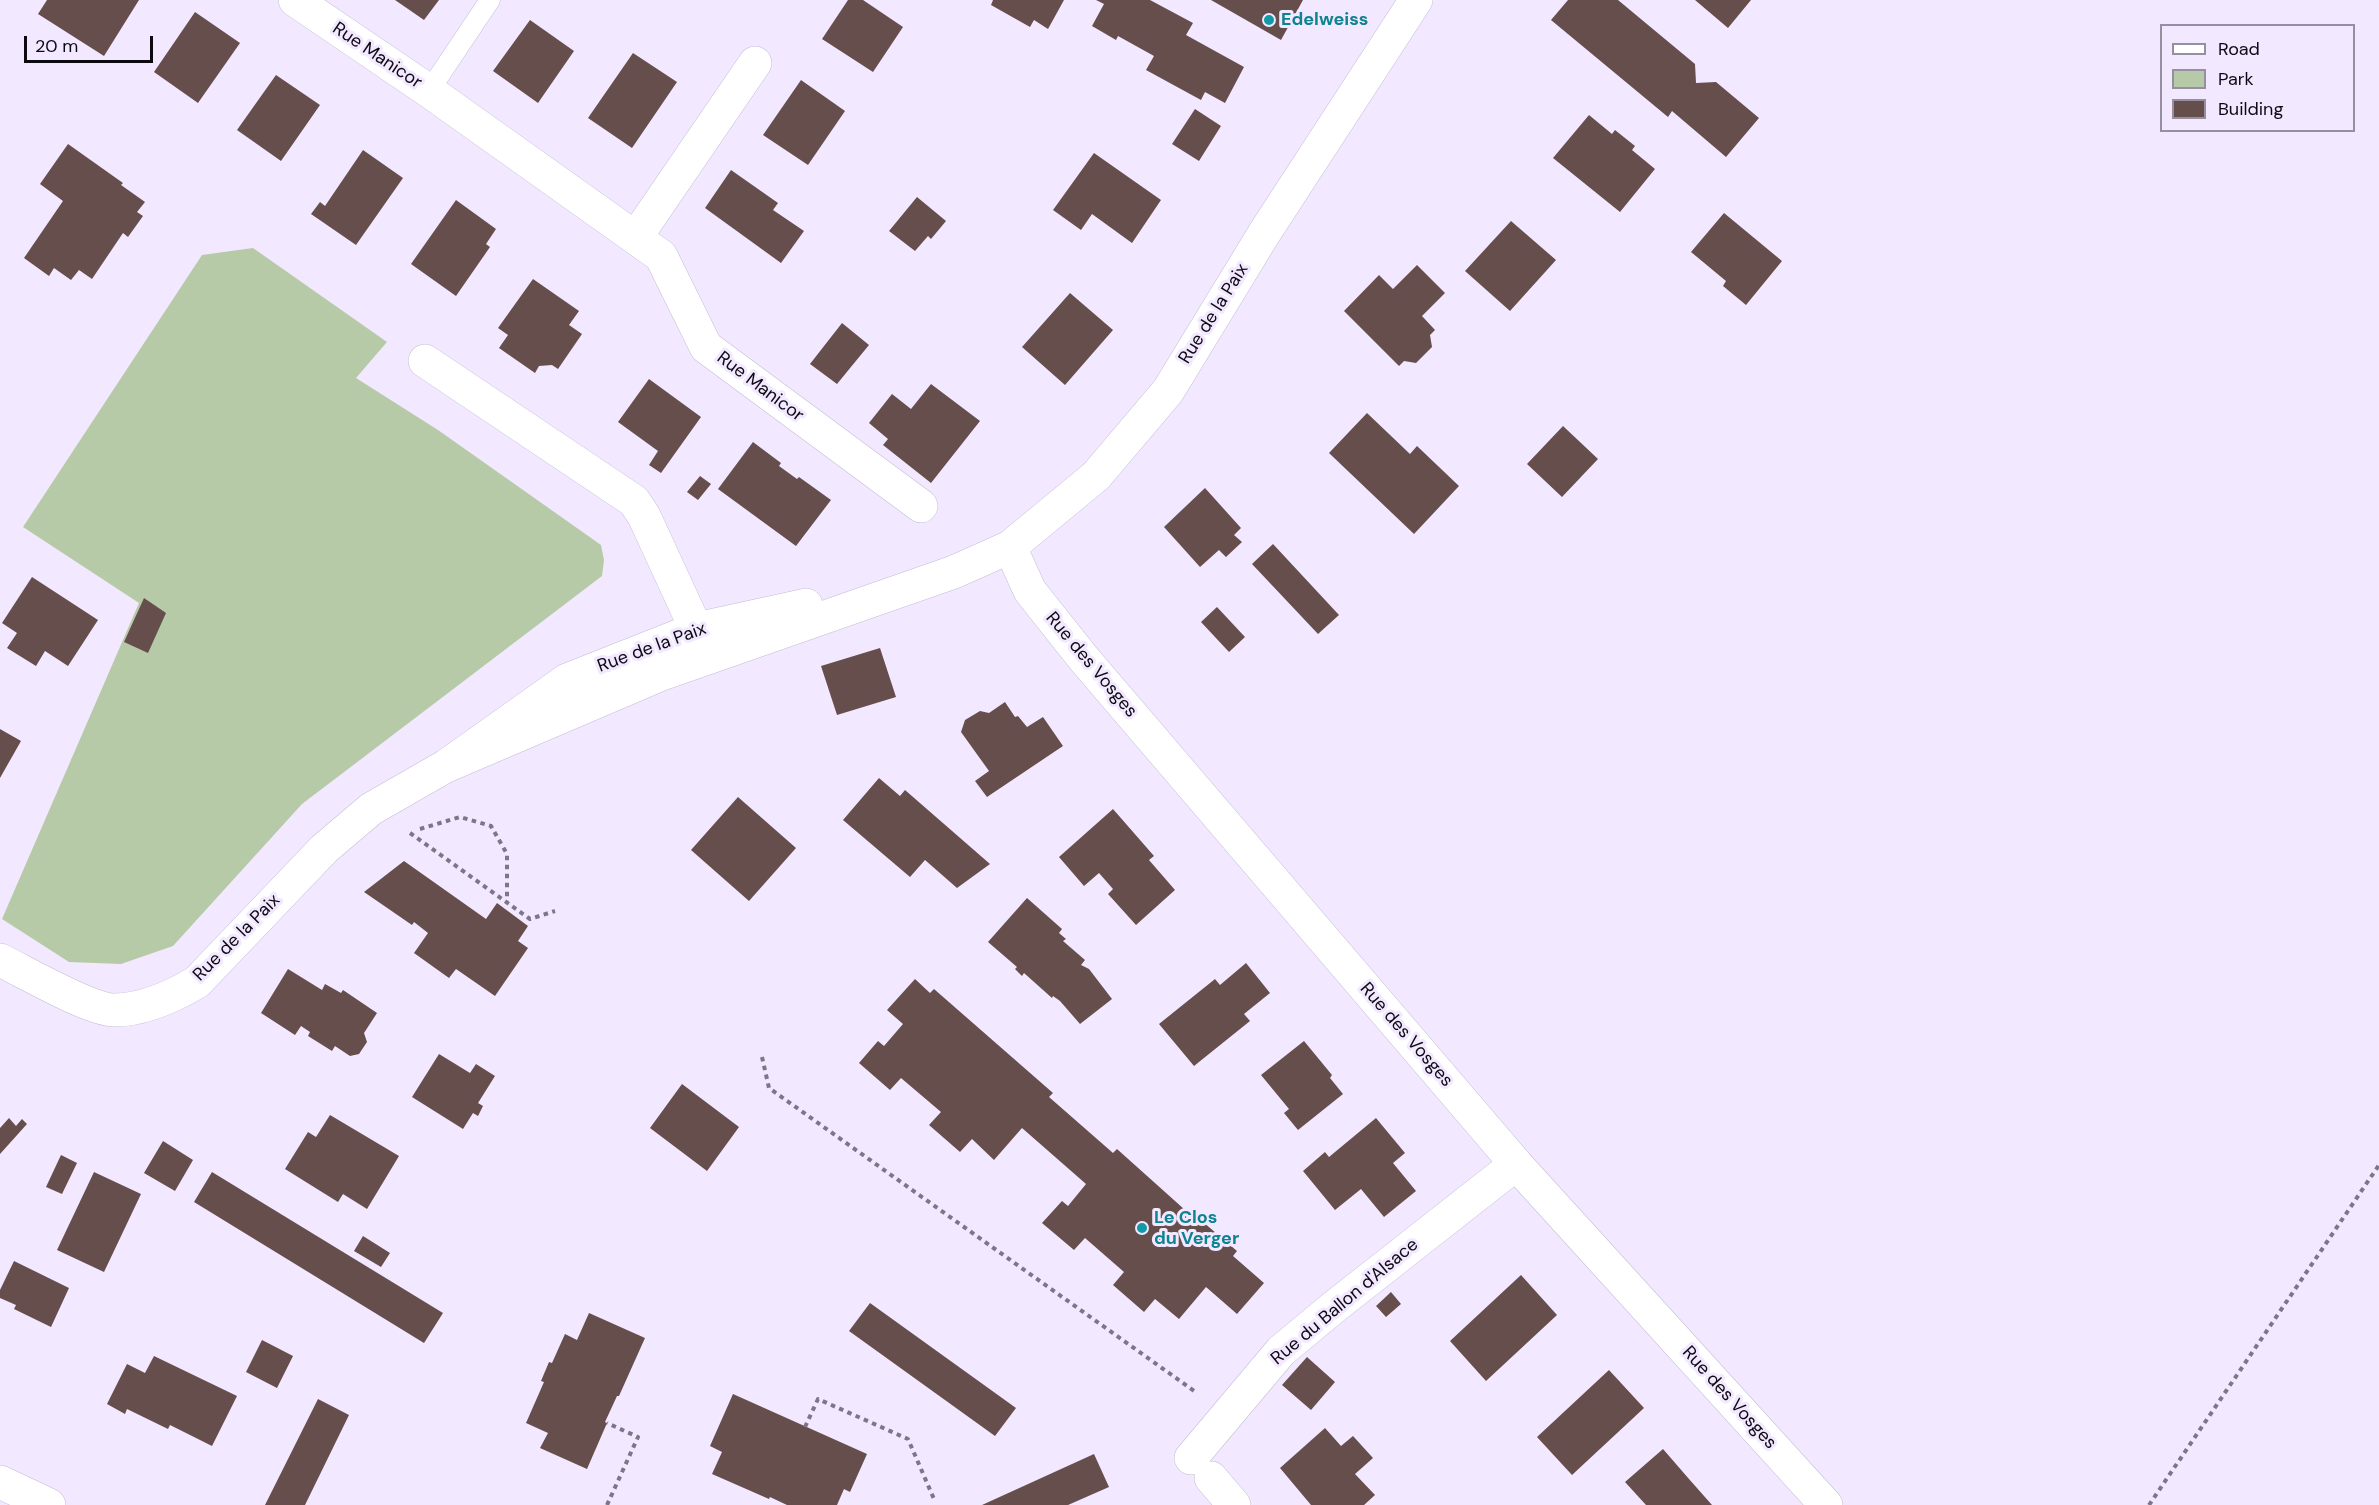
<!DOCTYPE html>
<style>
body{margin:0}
#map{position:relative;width:2379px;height:1505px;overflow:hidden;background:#f2e8ff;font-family:"DM Sans",sans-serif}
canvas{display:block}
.legend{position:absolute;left:2160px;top:24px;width:195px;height:108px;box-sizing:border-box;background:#f2e8ff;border:2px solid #968fa0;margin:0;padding:8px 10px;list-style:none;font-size:18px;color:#0d0911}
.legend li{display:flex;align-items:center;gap:12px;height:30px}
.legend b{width:30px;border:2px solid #968fa0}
.scale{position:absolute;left:24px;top:36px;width:129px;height:27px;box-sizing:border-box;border:3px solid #0d0911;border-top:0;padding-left:8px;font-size:18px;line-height:21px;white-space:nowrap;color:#0d0911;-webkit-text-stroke:4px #f2e8ff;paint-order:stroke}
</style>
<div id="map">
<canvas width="2379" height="1505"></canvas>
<ul class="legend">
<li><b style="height:8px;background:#fff"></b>Road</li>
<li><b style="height:16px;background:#b7caa7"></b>Park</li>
<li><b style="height:16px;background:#664e4d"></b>Building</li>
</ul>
<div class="scale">20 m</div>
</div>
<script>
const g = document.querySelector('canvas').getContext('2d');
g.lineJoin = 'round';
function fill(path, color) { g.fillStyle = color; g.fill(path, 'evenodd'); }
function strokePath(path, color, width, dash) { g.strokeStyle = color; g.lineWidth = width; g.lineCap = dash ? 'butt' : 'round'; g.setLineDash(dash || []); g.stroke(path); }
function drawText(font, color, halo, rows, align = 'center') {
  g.font = font + ' "DM Sans",sans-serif'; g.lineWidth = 6; g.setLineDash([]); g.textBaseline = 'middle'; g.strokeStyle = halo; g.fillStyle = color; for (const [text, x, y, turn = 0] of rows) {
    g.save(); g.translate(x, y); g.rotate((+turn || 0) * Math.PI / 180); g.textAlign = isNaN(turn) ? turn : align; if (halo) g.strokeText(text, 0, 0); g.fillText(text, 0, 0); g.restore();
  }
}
const green = new Path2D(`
 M253,248L387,342L356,378L438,430L601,545L604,560L602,576L302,804L173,946L121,964L69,962L2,919L139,603L23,527L202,255Z`);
const building = new Path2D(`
 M47,0H139L104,56L38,14Z
 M395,0H439L424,20Z
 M848,0H863L903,27L873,72L822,39Z
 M993,0H1064L1048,29L1034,20L1030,27L991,5Z
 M1096,0H1150L1193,23L1186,35L1244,67L1225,103L1205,92L1201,100L1146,70L1154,56L1118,36L1116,40L1092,26L1104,4Z
 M1211,0H1303L1281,40Z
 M1568,0H1618L1695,64L1696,83L1716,82L1759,118L1726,157L1672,111L1668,117L1551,20Z
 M1695,0H1751L1728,28Z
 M195,12L240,43L198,103L154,72Z
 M530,20L574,51L538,103L493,71Z
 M633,53L677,82L632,148L588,118Z
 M276,75L320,105L281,161L237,130Z
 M801,80L845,111L808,165L763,135Z
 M1195,109L1221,126L1199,161L1172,144Z
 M1589,115L1612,134L1615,130L1635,146L1632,150L1655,169L1620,212L1553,158Z
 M68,144L123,183L121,185L145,202L137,212L143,216L128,237L123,233L92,279L79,270L71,280L54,268L49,276L24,258L63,201L40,184Z
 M363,150L403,178L356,245L311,214L320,202L325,206Z
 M1094,153L1161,200L1132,243L1092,214L1081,230L1053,210Z
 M731,170L778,203L773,210L804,231L781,263L705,208Z
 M917,197L946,221L931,239L928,236L915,251L889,231Z
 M456,200L496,229L486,244L490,247L456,296L411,264Z
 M1724,213L1782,261L1746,305L1723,286L1726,281L1691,252Z
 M1511,221L1556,260L1510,311L1465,271Z
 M1417,265L1445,293L1422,316L1435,330L1430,335L1432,347L1416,363L1404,361L1399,366L1344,311L1379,275L1393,289Z
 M533,279L579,311L569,325L582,334L558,369L552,365L539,366L535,373L499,348L508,335L498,328Z
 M1070,293L1113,330L1065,385L1022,347Z
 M842,323L869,345L837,384L810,364Z
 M649,379L701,417L661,473L649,465L658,451L618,422Z
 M931,384L980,421L931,483L883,445L888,439L869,423L892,394L911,409Z
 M1367,413L1410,454L1417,446L1459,486L1414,534L1329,453Z
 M1563,426L1598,459L1562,497L1527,464Z
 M753,442L781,463L779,466L797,479L799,477L831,500L796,546L718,489Z
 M700,476L711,484L698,500L687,492Z
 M1205,488L1241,528L1234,535L1242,542L1226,557L1219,550L1200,567L1164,527Z
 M1273,544L1339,615L1318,634L1252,564Z
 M32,577L98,620L68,666L45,651L36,666L7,648L17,633L2,623Z
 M144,598L166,613L148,653L124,642Z
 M1217,607L1245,637L1229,652L1201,622Z
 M880,648L896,697L837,715L821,666Z
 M1005,702L1015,717L1018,716L1027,727L1043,717L1063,746L987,797L975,781L989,771L961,732L965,720L980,711L989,713Z
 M0,729L21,741L0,778Z
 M879,778L900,796L905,790L990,864L957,888L925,860L910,877L843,820Z
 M738,797L796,848L749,901L691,850Z
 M1113,809L1154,856L1149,860L1175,890L1136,925L1108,894L1113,889L1099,873L1084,886L1059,857Z
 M404,861L486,919L497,903L528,926L518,941L528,948L495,996L456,969L449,978L414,953L428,933L414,922L412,925L364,892Z
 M1027,898L1062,929L1059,933L1066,939L1063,941L1085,960L1081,965L1089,969L1112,999L1080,1024L1060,1001L1053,996L1052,998L1024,973L1022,976L1015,969L1017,967L988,942Z
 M1246,963L1270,993L1244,1014L1250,1021L1194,1066L1159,1024L1215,979L1220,985Z
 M288,969L322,990L325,984L341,993L343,990L377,1013L364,1033L367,1042L359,1054L350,1056L335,1046L332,1051L308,1036L310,1032L301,1026L295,1035L261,1013Z
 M915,979L930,993L934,989L1053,1093L1049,1097L1113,1153L1117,1149L1194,1218L1196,1216L1237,1251L1233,1256L1264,1283L1237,1314L1206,1287L1179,1319L1155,1299L1144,1312L1113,1285L1124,1272L1085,1238L1074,1250L1042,1223L1062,1201L1068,1206L1086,1184L1022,1128L994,1160L972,1139L960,1152L929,1125L941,1112L901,1078L890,1090L859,1063L878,1041L884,1046L903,1024L887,1010Z
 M1304,1041L1332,1075L1330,1078L1343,1094L1298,1130L1284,1113L1289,1109L1261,1075Z
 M439,1054L470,1073L476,1064L495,1076L478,1103L483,1106L478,1116L473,1113L463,1129L412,1097Z
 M682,1084L739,1127L707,1171L650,1128Z
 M330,1115L399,1156L367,1209L343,1194L338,1202L285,1169L308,1132L316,1137Z
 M9,1118L16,1126L22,1119L27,1124L0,1154V1128Z
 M1376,1118L1405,1153L1393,1163L1416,1191L1384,1217L1361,1189L1335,1210L1303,1171L1325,1152L1329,1157Z
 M163,1141L193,1160L175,1191L144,1173Z
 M61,1155L77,1163L62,1194L46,1187Z
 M94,1172L141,1194L104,1272L57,1250Z
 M212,1172L443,1313L424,1343L194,1202Z
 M363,1236L390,1253L381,1267L354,1251Z
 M14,1261L69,1288L51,1327L14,1309L16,1305L0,1298V1290Z
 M1521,1275L1557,1315L1486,1381L1450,1341Z
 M1391,1292L1401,1304L1386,1317L1376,1306Z
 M870,1303L1016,1408L995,1436L849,1331Z
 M589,1313L645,1338L619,1396H617L605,1422L607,1423L587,1469L540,1448L548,1433L526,1423L544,1382L541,1381L549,1362L552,1363L565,1334L577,1340Z
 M262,1340L293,1356L277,1388L246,1372Z
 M154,1356L237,1396L212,1446L170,1425L168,1429L127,1409L125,1414L107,1404L127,1364L145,1373Z
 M1307,1357L1335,1382L1311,1410L1282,1385Z
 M1609,1370L1644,1408L1572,1475L1537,1437Z
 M733,1394L867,1454L850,1492L844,1489L837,1505H787L770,1497L769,1499L712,1474L722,1452L710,1446Z
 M318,1399L349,1415L305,1505H265Z
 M1325,1428L1341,1446L1353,1436L1373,1458L1355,1474L1375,1495L1364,1505H1311L1280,1468Z
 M1663,1449L1689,1479L1712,1505H1646L1625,1482Z
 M1094,1454L1109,1487L1068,1505H982Z`);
const path = new Path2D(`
 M420,829L460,817L491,826L507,854V901
 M410,833L530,919L555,911
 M762,1057L769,1088L1197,1393
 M805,1427L818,1399L908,1439L934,1499
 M607,1505L638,1437L607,1423
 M2149,1505L2379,1165`);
const lane = new Path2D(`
 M429,91L490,0`);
const street = new Path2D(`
 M295,0L429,91L661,256L706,347L921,506
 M636,237L755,63
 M425,361L634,501L644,516L696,629
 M1010,547L1030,591L1084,659L1516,1164L1826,1505
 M446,766L659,675L954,572L1010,547L1096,476L1168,391L1265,232L1416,0
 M0,960C25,972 90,1010 114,1010C144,1010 172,997 197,982L324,849L371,809L446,766L567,680L696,629L806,605
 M1191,1458L1281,1351L1334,1307L1516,1164
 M1211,1478L1234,1505
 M0,1482L49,1505`);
const markers = [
 [1269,20,6,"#0f9aa8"],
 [1142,1228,6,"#0f9aa8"]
];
const cultureNames = [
 ["Edelweiss",1281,20],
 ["Le Clos",1154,1218],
 ["du Verger",1154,1239]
];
const streetNames = [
 ["Rue Manicor",377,56,34],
 ["Rue de la Paix",1214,314,-58],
 ["Rue Manicor",760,387,37],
 ["Rue de la Paix",652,648,-20],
 ["Rue des Vosges",1091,665,50],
 ["Rue de la Paix",237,938,-45],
 ["Rue des Vosges",1406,1035,49],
 ["Rue du Ballon d'Alsace",1345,1302,-40],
 ["Rue des Vosges",1729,1398,48]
];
fill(green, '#b7caa7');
fill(building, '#664e4d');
strokePath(lane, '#c5bcd2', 21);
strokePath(street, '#c5bcd2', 34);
strokePath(path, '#7d7685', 4, [4.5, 4.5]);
strokePath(lane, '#fff', 20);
strokePath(street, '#fff', 33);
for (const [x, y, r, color] of markers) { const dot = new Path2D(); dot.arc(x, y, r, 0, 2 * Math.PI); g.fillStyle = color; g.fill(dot); strokePath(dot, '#f2e8ff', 2); }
drawText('bold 18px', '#0d838f', '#f2e8ff', cultureNames, 'left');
drawText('18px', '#0d0911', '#f2e8ff', streetNames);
</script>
